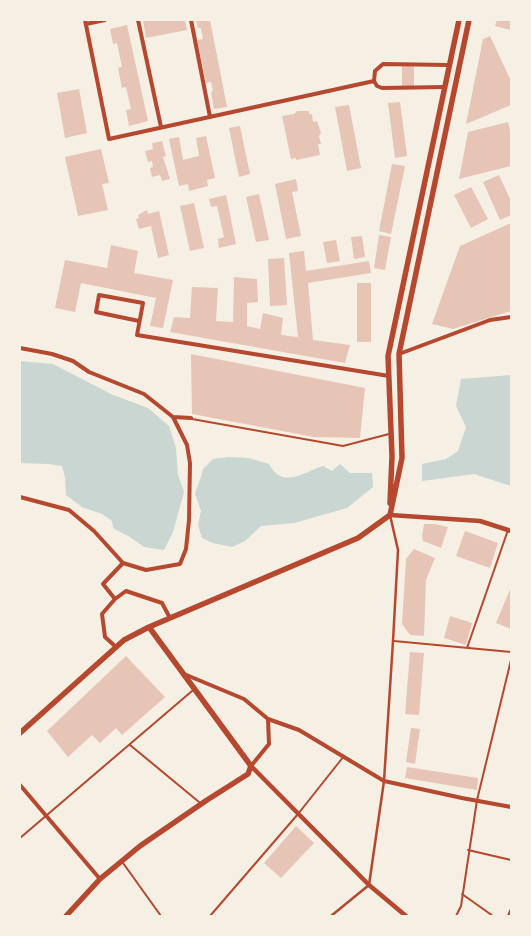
<!DOCTYPE html>
<style>
body{margin:0}
#map{position:relative;width:531px;height:936px;overflow:hidden;background:#f6efe4;font-family:"Asap Condensed",sans-serif}
canvas{display:block}
.frame{position:absolute;inset:0;border:21px solid #f6efe4;pointer-events:none}
</style>
<div id="map">
<canvas width="531" height="936"></canvas>
<div class="frame"></div>
</div>
<script>
const g = document.querySelector('canvas').getContext('2d');
g.lineJoin = 'round';
function fill(path, color) { g.fillStyle = color; g.fill(path, 'evenodd'); }
function strokePath(path, color, width, dash) { g.strokeStyle = color; g.lineWidth = width; g.lineCap = dash ? 'butt' : 'round'; g.setLineDash(dash || []); g.stroke(path); }
const water = new Path2D(`
 M20,361L53,364L111,394L148,408L169,426L176,448L178,475L184,492L173,532L164,550L144,547L130,537L113,528L112,521L102,514L82,507L66,495L65,477L62,466L49,464L20,463Z
 M511,375V486L474,474L422,481V464L446,459L458,451L466,427L456,406L461,379Z
 M229,457L249,458L269,464C282,490 304,472 323,466L332,471L340,464L350,473H372L373,487L347,508L294,523L261,526L245,541L232,547L213,543L202,538L198,525L201,511L195,493L201,477L203,469L213,459Z`);
const building = new Path2D(`
 M143,20H185L187,30L146,38Z
 M196,20H210L227,107L214,109L211,92L213,91L211,82L206,83L197,40L203,39L201,28H198Z
 M497,20H511V30L495,26Z
 M127,25L148,121L129,126L126,110L131,109L126,87L122,88L118,68L122,67L117,43L113,44L110,29Z
 M490,36L511,81V105L466,124L483,39Z
 M402,65L414,66V86H402Z
 M79,89L87,133L65,138L57,93Z
 M400,102L407,156L395,158L388,103Z
 M349,105L361,168L347,171L335,107Z
 M297,111H309V114H312L313,122L317,121L321,133L319,136L321,144H318L320,155L296,160V158L291,159L282,116L294,114Z
 M508,122L511,135V166L459,179L468,132Z
 M240,126L250,174L239,177L229,128Z
 M206,136L215,178L207,180L208,186L189,191L188,184L179,186L169,139L179,137L183,160L199,156L196,138Z
 M162,141L166,156L163,157L170,179L162,181L160,175L152,177L150,168L153,167L152,161L148,162L145,151L153,149L152,143Z
 M101,149L109,183L102,184L108,210L78,216L65,157Z
 M392,164L405,166L391,234L379,231Z
 M499,175L511,201V215L500,220L483,182Z
 M296,179L298,191L292,192L301,236L286,239L275,184Z
 M471,187L488,219L471,228L454,195Z
 M259,194L269,240L256,242L246,197Z
 M226,195L236,244L219,248L218,239L224,237L217,206L211,207L209,199Z
 M194,203L204,248L190,251L180,206Z
 M147,210L148,214L159,211L169,255L158,258L151,226L139,229L136,219L139,218L138,215Z
 M511,223V311L453,329L432,324L460,246Z
 M379,235L391,237L385,270L374,268Z
 M362,236L365,257L354,259L351,237Z
 M336,240L340,261L327,263L323,242Z
 M111,245L138,251L134,273L173,280L163,328L150,326L156,298L81,283L75,312L55,308L65,260L107,268Z
 M304,251L306,271L369,261L371,273L308,283L313,340L350,345L345,363L170,332L174,317L190,318L192,287L218,288L216,321L233,322L234,277L257,279L258,302L247,303V326L260,329L263,313L283,318L281,335L298,337L289,253Z
 M284,258L287,305L270,306L268,259Z
 M357,283H371V342H357Z
 M191,354L365,388L360,438L314,437L192,414Z
 M424,524H435L448,527L441,548L423,541L422,536Z
 M465,531L498,543L490,568L456,556Z
 M414,549L435,558L426,580L424,636L410,635L402,624L406,559Z
 M511,587V629L496,623Z
 M450,616L472,623L466,645L444,638Z
 M410,652L424,653L419,715L405,714Z
 M126,656L165,697L122,735L116,728L100,743L92,735L68,757L47,731Z
 M411,728L420,729L415,764L406,762Z
 M407,767L478,778L477,790L405,778Z
 M296,826L314,843L281,878L264,863Z`);
const service = new Path2D(`
 M192,419L343,446L389,434
 M394,641L511,652
 M467,648L508,530
 M130,745L199,802
 M20,838L192,691
 M468,850L511,860
 M123,863L161,916
 M462,894L493,916
 M210,916L298,814L344,756
 M456,916L461,906L477,800L511,660`);
const pedestrian = new Path2D(`
 M331,916L369,885L384,781L393,641L398,550L390,515`);
const minor = new Path2D(`
 M85,20L109,139L374,81
 M138,20L161,127
 M191,20L210,117
 M86,24L105,20
 M374,81L375,71L383,64L449,65
 M374,81L377,86L382,88L445,87
 M139,321L96,312L99,295L143,303L137,335L389,376
 M20,348L52,354L73,361L89,372L144,394L173,417L191,418
 M399,354L490,320L511,317
 M20,497L69,510L94,531L123,563L103,584L115,599L126,591L162,603L170,618
 M123,563L146,570L180,564L186,549L189,520L190,463L187,445L173,417
 M115,599L102,614L105,637L116,647
 M184,674L244,699L268,719L269,744L251,766
 M268,719L299,730L384,781L462,798L511,807
 M20,785L100,879
 M509,916L511,911`);
const tertiary = new Path2D(`
 M390,515L480,521L511,531
 M251,766L369,885L406,916`);
const primary = new Path2D(`
 M390,503L392,456L388,356L459,20
 M390,515L402,458L399,354L469,20
 M20,733L124,640L149,627L358,538L390,515
 M66,916L100,879L140,846L207,800L248,774L251,766L149,627`);
fill(water, '#c9d6d2');
fill(building, '#e6c5b7');
strokePath(service, '#b5482f', 2);
strokePath(pedestrian, '#b5482f', 2.5);
strokePath(minor, '#b5482f', 4);
strokePath(tertiary, '#b5482f', 4.5);
strokePath(primary, '#b5482f', 5.5);
</script>
